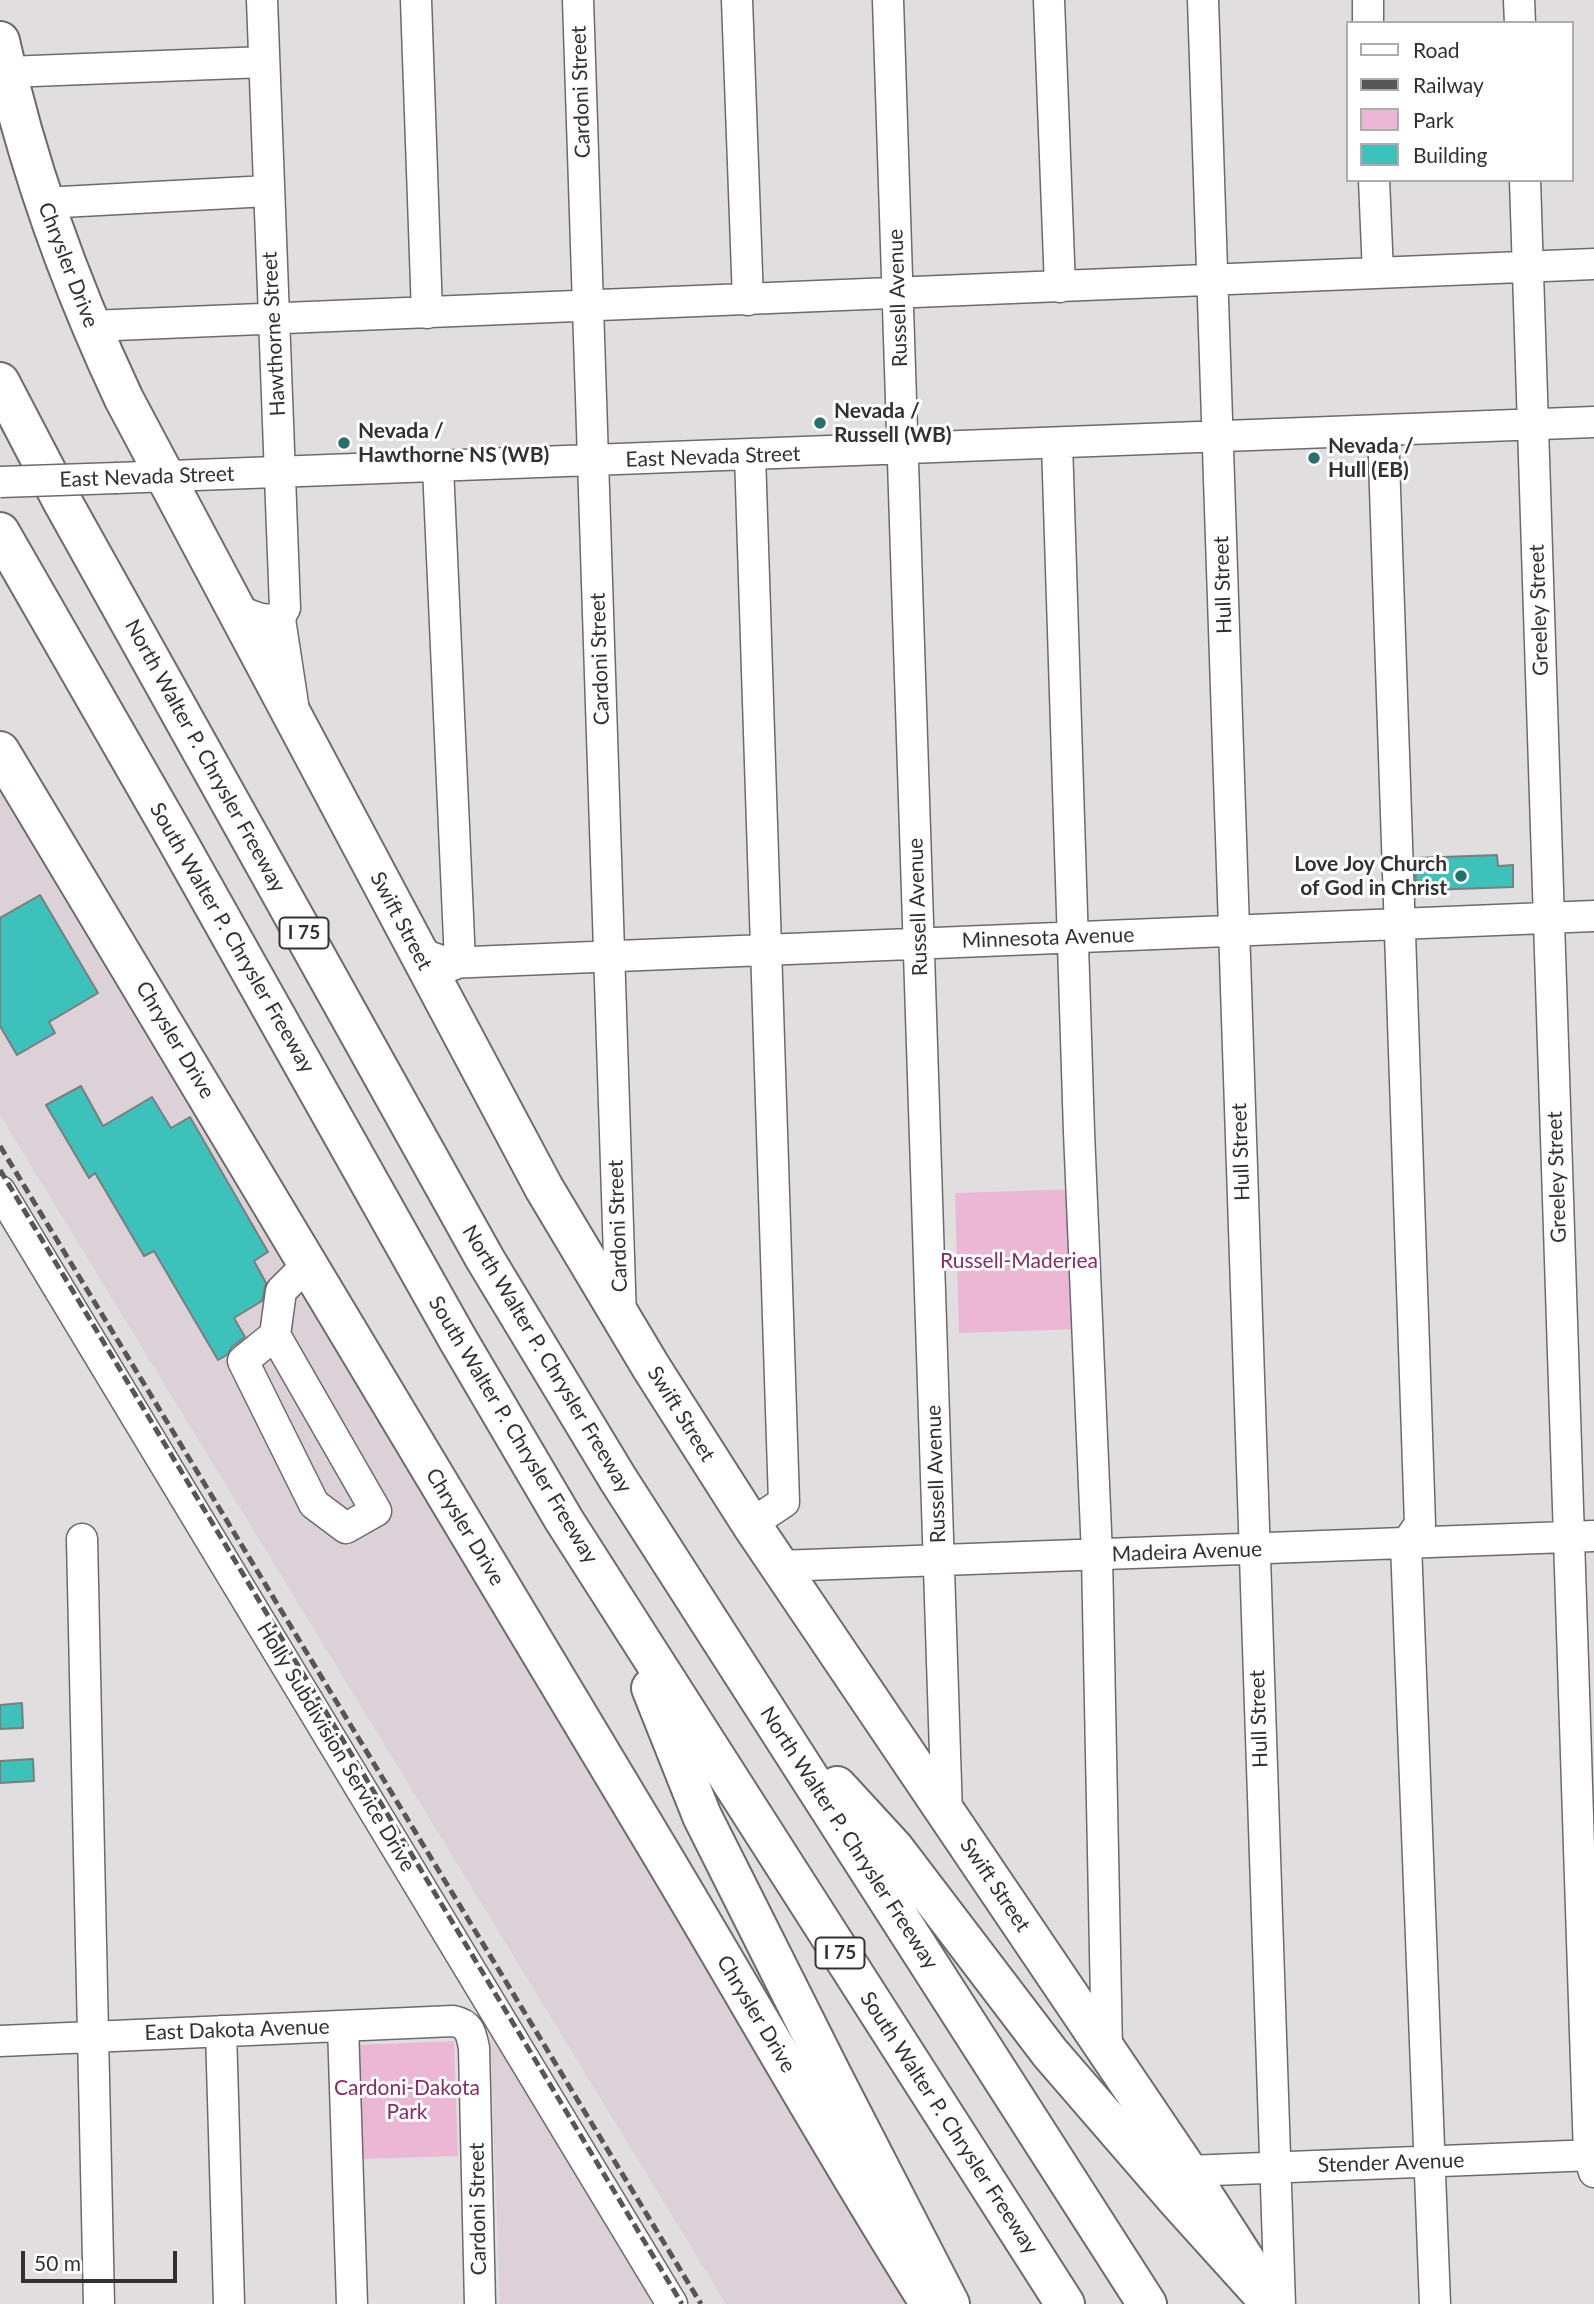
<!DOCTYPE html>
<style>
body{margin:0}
#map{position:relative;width:1594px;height:2304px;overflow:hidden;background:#e1dedf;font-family:Lato,sans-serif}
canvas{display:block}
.legend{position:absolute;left:1346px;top:21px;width:228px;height:161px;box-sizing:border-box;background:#fff;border:2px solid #adadad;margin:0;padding:9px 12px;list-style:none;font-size:21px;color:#323132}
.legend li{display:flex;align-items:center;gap:14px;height:35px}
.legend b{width:35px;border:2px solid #adadad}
.scale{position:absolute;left:21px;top:2251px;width:156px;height:32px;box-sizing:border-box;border:4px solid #323132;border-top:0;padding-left:9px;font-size:21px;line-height:24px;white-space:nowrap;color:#323132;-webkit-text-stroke:5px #fff;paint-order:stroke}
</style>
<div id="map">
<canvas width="1594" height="2304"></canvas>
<ul class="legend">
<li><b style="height:9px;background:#fff"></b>Road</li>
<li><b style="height:9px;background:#575657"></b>Railway</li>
<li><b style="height:19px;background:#ecb7d5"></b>Park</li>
<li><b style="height:19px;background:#3dc1bb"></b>Building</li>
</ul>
<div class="scale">50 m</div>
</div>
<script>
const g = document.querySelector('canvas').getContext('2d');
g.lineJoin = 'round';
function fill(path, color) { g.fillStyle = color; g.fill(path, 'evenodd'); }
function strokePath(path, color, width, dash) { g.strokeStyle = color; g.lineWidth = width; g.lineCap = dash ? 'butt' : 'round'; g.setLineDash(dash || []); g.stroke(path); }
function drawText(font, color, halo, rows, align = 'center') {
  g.font = font + ' Lato,sans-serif'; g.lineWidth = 6; g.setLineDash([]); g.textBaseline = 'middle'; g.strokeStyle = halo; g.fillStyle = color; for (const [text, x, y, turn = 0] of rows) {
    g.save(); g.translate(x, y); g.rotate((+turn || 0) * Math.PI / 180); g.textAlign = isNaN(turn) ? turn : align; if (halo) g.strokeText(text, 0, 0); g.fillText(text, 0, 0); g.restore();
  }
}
const built = new Path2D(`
 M0,777L920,2304H726L0,1115Z
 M490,2029L655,2304H500Z`);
const green = new Path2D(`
 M1079,1189L1083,1329L959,1333L955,1193Z
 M454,2041L458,2156L361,2159L357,2045Z`);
const building = new Path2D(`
 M1497,855L1498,866L1513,865V887L1429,890V894L1416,895L1415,858Z
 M40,895L98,993L49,1022L55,1033L17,1055L0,1026V918Z
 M81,1086L103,1126L152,1097L171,1128L190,1117L268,1252L254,1261L266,1283L262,1301L234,1318L245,1337L232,1347L227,1355L218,1360L154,1251L144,1256L95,1173L89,1178L46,1105Z
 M22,1703L23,1728L0,1729V1705Z
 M33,1759L34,1781L0,1783V1761Z`);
const minor = new Path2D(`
 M416,0L427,313
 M578,0L621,1318
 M737,0L748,300
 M888,0L947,1814
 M1049,0L1060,287
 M1203,0L1280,2304
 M1368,0V23
 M1519,0L1520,23
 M7,72L264,62
 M1374,180L1378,273
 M1525,180L1589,2155L1594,2172
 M43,203L268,191
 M91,326L1594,264
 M1383,430L1420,1524L1406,1544L1435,2304
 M1057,443L1079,1132L1097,1555L1107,2051
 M750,455L784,1502L751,1524
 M438,467L460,962L443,969
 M117,478L1594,422
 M233,608C251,615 274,630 285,608L262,0
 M282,614L280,619L293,704
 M412,943L428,956L447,963L1594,916
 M0,1191L672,2304
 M275,1335L243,1361L314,1504L346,1528L376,1511L275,1335L281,1291L309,1263
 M82,1539L99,2304
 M779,1566L1594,1536
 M343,2026L352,2304
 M221,2031L229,2304
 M0,2041L453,2021C469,2024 471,2032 474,2048L480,2304
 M1188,2171L1594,2155`);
const major = new Path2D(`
 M0,41C27,166 70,284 124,399L544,1188L651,1367L751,1524L1188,2171L1246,2261
 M0,751C218,1112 433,1474 650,1835C744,1991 833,2151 930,2304`);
const highway = new Path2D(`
 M0,382L61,499L485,1259L618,1479L1147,2304
 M0,532L174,835L457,1338L564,1520L1065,2304
 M651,1688L702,1816L831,2073L950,2304
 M837,1786L894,1848L1050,2053L1178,2201L1271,2304`);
const rail = new Path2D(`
 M0,1146L701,2304
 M0,1170L682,2304`);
const minorBridge = new Path2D(`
 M0,482L117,478`);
const markers = [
 [820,423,7,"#27716d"],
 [344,443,7,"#27716d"],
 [1314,458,7,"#27716d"],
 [1461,876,7,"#27716d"]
];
const shields = [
 [304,933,49],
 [840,1953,49]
];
const shieldNames = [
 ["I 75",304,933],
 ["I 75",840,1953]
];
const streetNames = [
 ["Cardoni Street",581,92,-92],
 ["Chrysler Drive",68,265,69],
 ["Russell Avenue",898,298,-92],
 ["Hawthorne Street",274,334,-93],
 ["East Nevada Street",713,457,-2],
 ["East Nevada Street",147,477,-2],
 ["Hull Street",1223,585,-92],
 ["Greeley Street",1539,610,-92],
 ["Cardoni Street",600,659,-92],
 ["North Walter P. Chrysler Freeway",205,756,61],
 ["Russell Avenue",918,907,-92],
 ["Swift Street",401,921,62],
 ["South Walter P. Chrysler Freeway",232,938,60],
 ["Minnesota Avenue",1048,938,-2],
 ["Chrysler Drive",175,1040,59],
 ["Hull Street",1241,1152,-92],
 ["Greeley Street",1557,1177,-92],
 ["Cardoni Street",618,1226,-92],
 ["North Walter P. Chrysler Freeway",547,1359,59],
 ["Swift Street",681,1414,58],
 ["South Walter P. Chrysler Freeway",513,1430,59],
 ["Russell Avenue",936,1474,-92],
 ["Chrysler Drive",465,1527,59],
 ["Madeira Avenue",1187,1552,-2],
 ["Hull Street",1259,1719,-92],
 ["Holly Subdivision Service Drive",336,1747,59],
 ["North Walter P. Chrysler Freeway",849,1838,57],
 ["Swift Street",995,1885,56],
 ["Chrysler Drive",756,2014,59],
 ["East Dakota Avenue",237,2030,-2],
 ["South Walter P. Chrysler Freeway",949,2123,57],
 ["Stender Avenue",1391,2163,-2],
 ["Cardoni Street",478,2209,-91]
];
const poiNames = [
 ["Nevada /",834,411],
 ["Russell (WB)",834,435],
 ["Nevada /",358,431],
 ["Hawthorne NS (WB)",358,455],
 ["Nevada /",1328,446],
 ["Hull (EB)",1328,470],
 ["Love Joy Church",1447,864,"right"],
 ["of God in Christ",1447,888,"right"]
];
const parkNames = [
 ["Russell-Maderiea",1019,1261],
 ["Cardoni-Dakota",407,2088],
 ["Park",407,2112]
];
fill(built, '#dcd1d7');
fill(green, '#ecb7d5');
fill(building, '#3dc1bb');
strokePath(building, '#7a7e7d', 2);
strokePath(minor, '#6d6a6b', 33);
strokePath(major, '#6d6a6b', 42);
strokePath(highway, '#6d6a6b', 42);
strokePath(minor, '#fff', 30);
strokePath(major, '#fff', 38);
strokePath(highway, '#fff', 38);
strokePath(rail, '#575657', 5, [10, 5]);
strokePath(minorBridge, '#6d6a6b', 33, []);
strokePath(minorBridge, '#fff', 30);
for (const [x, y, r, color] of markers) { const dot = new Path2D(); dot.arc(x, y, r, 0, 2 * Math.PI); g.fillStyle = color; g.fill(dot); strokePath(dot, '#fff', 2.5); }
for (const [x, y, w] of shields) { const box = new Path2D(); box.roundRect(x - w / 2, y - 15.5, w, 31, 5); g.fillStyle = '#fff'; g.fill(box); strokePath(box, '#323132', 2); }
drawText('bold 19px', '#323132', null, shieldNames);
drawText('21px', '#323132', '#fff', streetNames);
drawText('bold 21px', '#323132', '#fff', poiNames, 'left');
drawText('21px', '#872c68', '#fff', parkNames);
</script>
